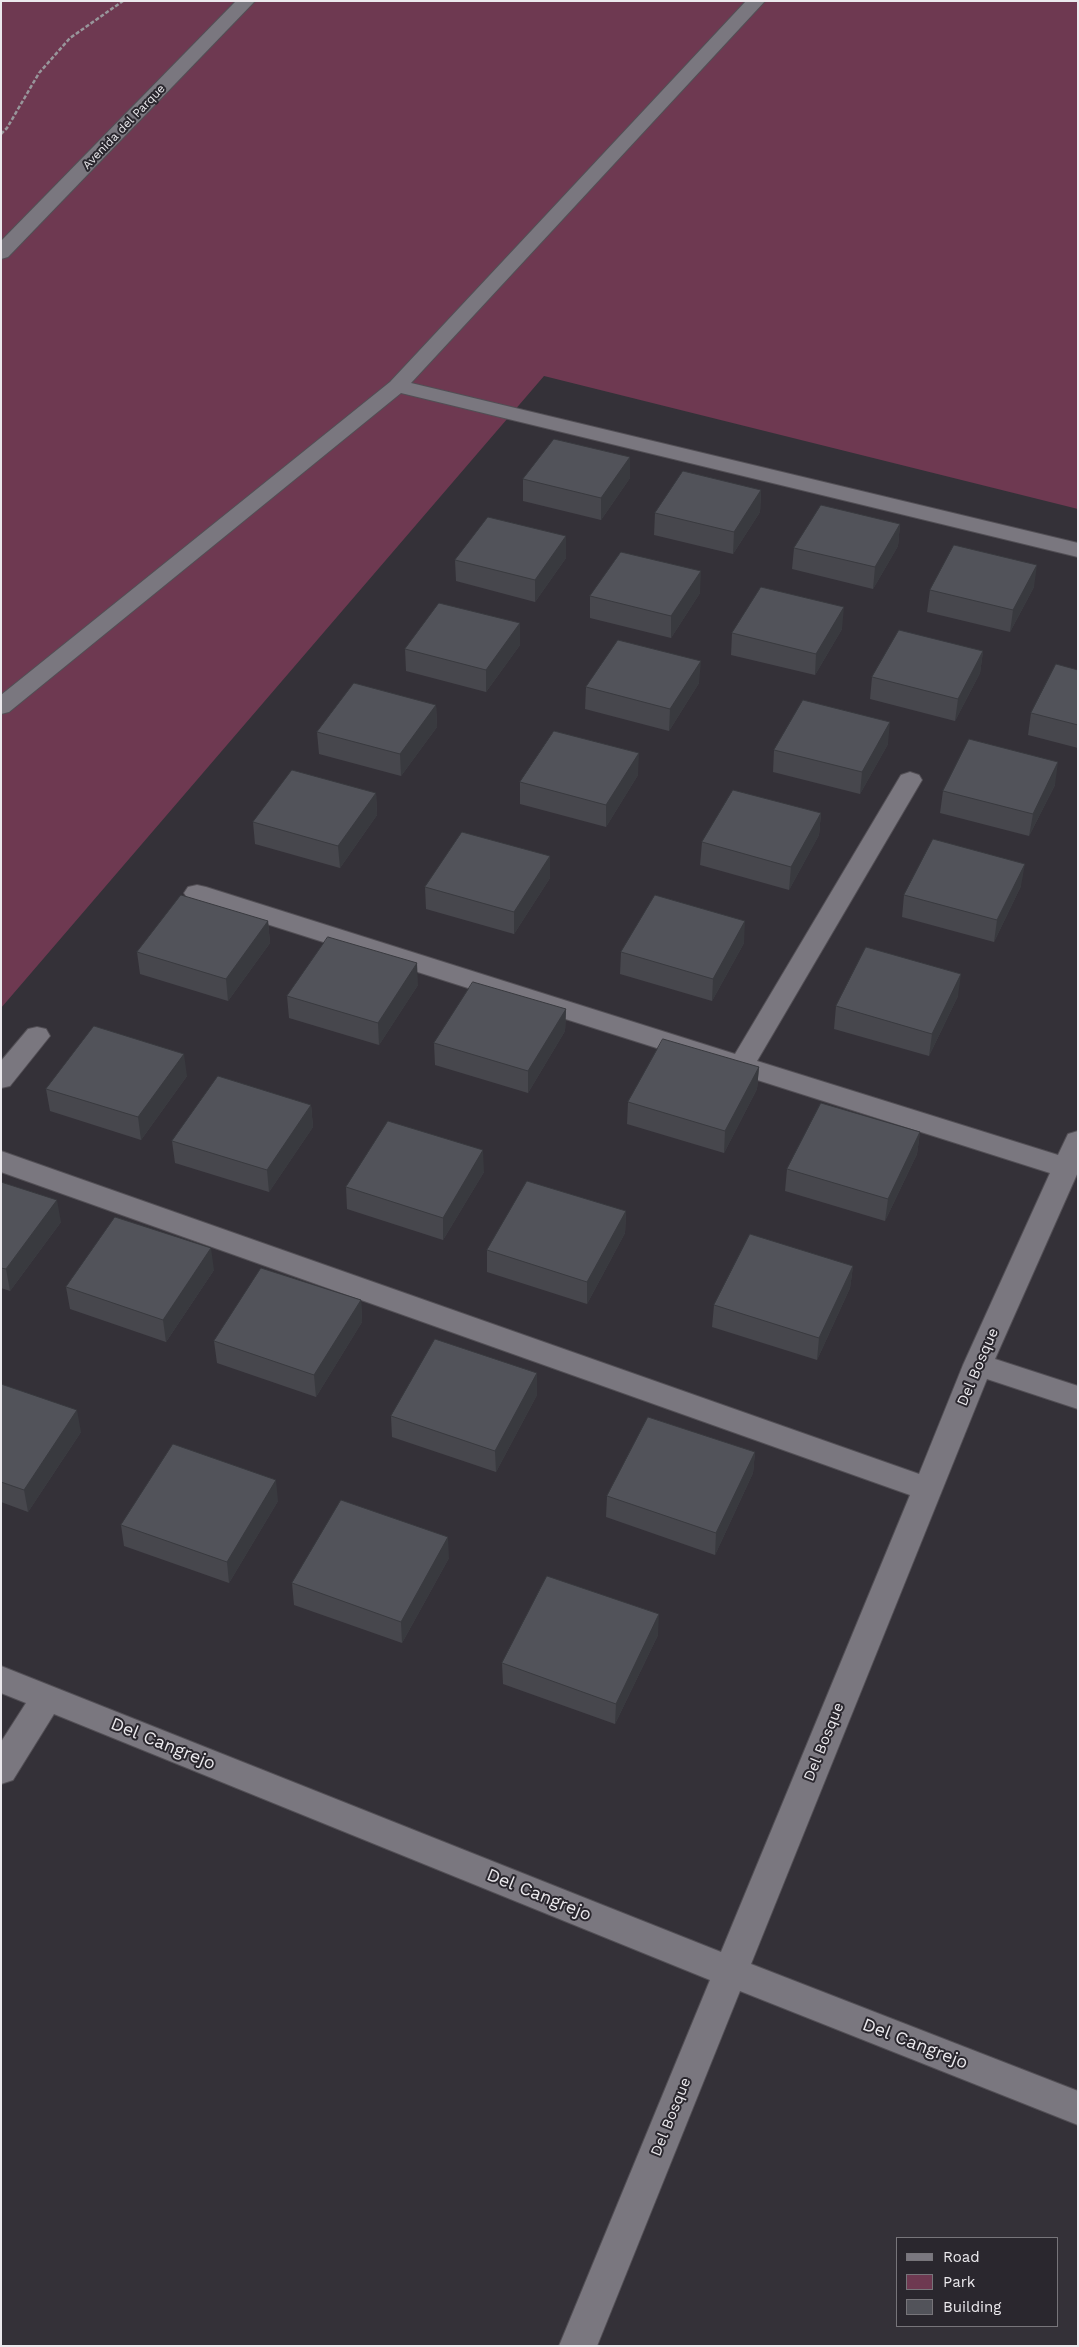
<!DOCTYPE html>
<style>
body{margin:0}
#map{position:relative;width:1079px;height:2347px;overflow:hidden;background:#343138;font-family:"Work Sans",sans-serif}
canvas{display:block}
.frame{position:absolute;inset:0;border:2px solid #ebe9ed;pointer-events:none}
.legend{position:absolute;left:896px;top:2237px;width:162px;height:90px;box-sizing:border-box;background:#2a272e;border:1px solid #77757a;margin:0;padding:6px 9px;list-style:none;font-size:15px;color:#ebe9ed}
.legend li{display:flex;align-items:center;gap:10px;height:25px}
.legend b{width:25px;border:1px solid #77757a}
</style>
<div id="map">
<canvas width="1079" height="2347"></canvas>
<div class="frame"></div>
<ul class="legend">
<li><b style="height:6px;background:#7a777f"></b>Road</li>
<li><b style="height:14px;background:#6e3951"></b>Park</li>
<li><b style="height:14px;background:#52535a"></b>Building</li>
</ul>
</div>
<script>
const g = document.querySelector('canvas').getContext('2d');
g.lineJoin = 'round';
function fill(path, color) { g.fillStyle = color; g.fill(path, 'evenodd'); }
function strokePath(path, color, width, dash) { g.strokeStyle = color; g.lineWidth = width; g.lineCap = dash ? 'butt' : 'round'; g.setLineDash(dash || []); g.stroke(path); }
function drawText(font, color, halo, rows, align = 'center') {
  g.font = font + ' "Work Sans",sans-serif'; g.lineWidth = 4; g.setLineDash([]); g.textBaseline = 'middle'; g.strokeStyle = halo; g.fillStyle = color; for (const [text, x, y, turn = 0] of rows) {
    g.save(); g.translate(x, y); g.rotate((+turn || 0) * Math.PI / 180); g.textAlign = isNaN(turn) ? turn : align; if (halo) g.strokeText(text, 0, 0); g.fillText(text, 0, 0); g.restore();
  }
}
const green = new Path2D(`
 M1,1H1078V509L544,376L1,1008Z`);
const path = new Path2D(`
 M1,134L7,128L39,73L70,38L123,1`);
const minor = new Path2D(`
 M746,1H765L411,383L1078,543V557L401,393L9,712L1,714V695L390,382Z
 M910,772L919,775L922,780L757,1061L1058,1155L1068,1134L1078,1131V1172L995,1359L1078,1386V1409L987,1379L751,1964L1078,2091V2125L740,1991L597,2346H559L710,1980L54,1714L13,1780L1,1784V1742L26,1703L1,1693V1666L721,1952L910,1495L1,1172V1151L919,1474L963,1365L1050,1173L188,899L184,893L188,887L197,885L206,887L735,1054L898,780L901,775Z
 M37,1027L46,1029L50,1036L10,1086L1,1088V1061L28,1029Z`);
const secondary = new Path2D(`
 M236,1H255L8,257L1,259V241Z`);
const wall = new Path2D(`
 M630,457V478L601,520L523,501V479Z
 M761,490L760,512L733,554L654,535L655,513Z
 M900,524L898,546L873,589L792,569L794,548Z
 M566,536V558L535,602L456,581L455,560Z
 M1034,587L1010,632L927,612L930,590Z
 M700,593L671,638L590,618V596Z
 M520,623V645L486,692L406,671L405,649Z
 M842,629L815,675L731,655L732,633Z
 M983,651L980,673L955,721L870,699L872,677Z
 M1078,670V748L1028,735L1031,713Z
 M699,683L669,731L585,709L586,687Z
 M436,705L437,727L401,776L319,754L317,732Z
 M888,744L860,794L773,772L774,750Z
 M638,775L606,827L520,804V782Z
 M1055,785L1029,836L940,813L943,791Z
 M376,793L377,815L340,868L255,844L253,822Z
 M821,813L819,835L789,890L700,865L702,842Z
 M550,856V878L514,934L426,909L425,887Z
 M1021,886L994,942L902,917L904,895Z
 M268,921L270,943L228,1001L140,974L137,952Z
 M744,943L712,1001L620,974L621,952Z
 M418,985L379,1045L289,1018L287,996Z
 M958,996L929,1056L834,1029L836,1006Z
 M566,1009L565,1031L528,1093L435,1065L434,1043Z
 M759,1067L757,1089L724,1153L627,1124L628,1102Z
 M187,1076L141,1140L50,1111L46,1089Z
 M311,1105L313,1127L269,1192L175,1163L172,1141Z
 M920,1132L917,1154L885,1221L785,1191L787,1169Z
 M484,1172L443,1240L347,1209L346,1187Z
 M1,1182L61,1222L10,1291L1,1288Z
 M626,1211L625,1233L587,1304L487,1272V1250Z
 M853,1266L850,1288L817,1360L712,1327L714,1305Z
 M214,1270L166,1342L70,1309L66,1287Z
 M361,1300L362,1322L316,1397L217,1363L214,1341Z
 M1,1384L81,1432L28,1512L1,1502Z
 M537,1395L496,1472L392,1437L391,1416Z
 M755,1452L753,1473L715,1555L606,1517L607,1496Z
 M278,1501L229,1583L124,1546L121,1525Z
 M449,1558L402,1643L294,1605L292,1583Z
 M658,1635L615,1724L503,1684L502,1663Z`);
const shadedWall = new Path2D(`
 M630,457V478L601,520V498Z
 M761,490L760,512L733,554L734,532Z
 M900,524L898,546L873,589L875,567Z
 M566,536V558L535,602V580Z
 M1037,565L1034,587L1010,632L1013,610Z
 M701,571L700,593L671,638V616Z
 M844,607L842,629L815,675L816,654Z
 M520,623V645L486,692V670Z
 M983,651L980,673L955,721L958,699Z
 M701,661L699,683L669,731L670,709Z
 M436,705L437,727L401,776L400,754Z
 M890,722L888,744L860,794L862,772Z
 M639,753L638,775L606,827V805Z
 M1058,762L1055,785L1029,836L1033,814Z
 M376,793L377,815L340,868L338,846Z
 M821,813L819,835L789,890L791,867Z
 M550,856V878L514,934V912Z
 M1025,864L1021,886L994,942L997,920Z
 M268,921L270,943L228,1001L226,979Z
 M745,921L744,943L712,1001L713,979Z
 M417,963L418,985L379,1045L378,1023Z
 M961,974L958,996L929,1056L932,1034Z
 M566,1009L565,1031L528,1093V1071Z
 M184,1054L187,1076L141,1140L138,1117Z
 M759,1067L757,1089L724,1153L725,1131Z
 M311,1105L313,1127L269,1192L267,1170Z
 M920,1132L917,1154L885,1221L888,1199Z
 M483,1150L484,1172L443,1240V1218Z
 M57,1200L61,1222L10,1291L6,1269Z
 M626,1211L625,1233L587,1304V1282Z
 M211,1248L214,1270L166,1342L163,1320Z
 M853,1266L850,1288L817,1360L819,1338Z
 M361,1300L362,1322L316,1397L314,1375Z
 M537,1373V1395L496,1472L495,1451Z
 M77,1410L81,1432L28,1512L24,1490Z
 M755,1452L753,1473L715,1555L716,1533Z
 M276,1480L278,1501L229,1583L227,1562Z
 M448,1537L449,1558L402,1643L401,1622Z
 M659,1614L658,1635L615,1724L616,1704Z`);
const building = new Path2D(`
 M554,439L630,457L601,498L523,479Z
 M683,471L761,490L734,532L655,513Z
 M821,505L900,524L875,567L794,548Z
 M488,517L566,536L535,580L455,560Z
 M954,545L1037,565L1013,610L930,590Z
 M621,552L701,571L671,616L590,596Z
 M761,587L844,607L816,654L732,633Z
 M439,603L520,623L486,670L405,649Z
 M899,630L983,651L958,699L872,677Z
 M618,640L701,661L670,709L586,687Z
 M1056,664L1078,670V725L1031,713Z
 M354,683L436,705L400,754L317,732Z
 M803,700L890,722L862,772L774,750Z
 M554,731L639,753L606,805L520,782Z
 M969,739L1058,762L1033,814L943,791Z
 M292,770L376,793L338,846L253,822Z
 M733,790L821,813L791,867L702,842Z
 M462,832L550,856L514,912L425,887Z
 M933,839L1025,864L997,920L904,895Z
 M181,895L268,921L226,979L137,952Z
 M655,895L745,921L713,979L621,952Z
 M328,937L417,963L378,1023L287,996Z
 M866,947L961,974L932,1034L836,1006Z
 M473,982L566,1009L528,1071L434,1043Z
 M94,1026L184,1054L138,1117L46,1089Z
 M663,1039L759,1067L725,1131L628,1102Z
 M218,1076L311,1105L267,1170L172,1141Z
 M821,1103L920,1132L888,1199L787,1169Z
 M388,1121L483,1150L443,1218L346,1187Z
 M527,1181L626,1211L587,1282L487,1250Z
 M1,1182L57,1200L6,1269L1,1268Z
 M115,1217L211,1248L163,1320L66,1287Z
 M750,1234L853,1266L819,1338L714,1305Z
 M261,1268L361,1300L314,1375L214,1341Z
 M435,1339L537,1373L495,1451L391,1416Z
 M1,1384L77,1410L24,1490L1,1482Z
 M648,1417L755,1452L716,1533L607,1496Z
 M173,1444L276,1480L227,1562L121,1525Z
 M341,1500L448,1537L401,1622L292,1583Z
 M547,1576L659,1614L616,1704L502,1663Z`);
const farStreetnames = [
 ["Avenida del Parque",124,127,-46]
];
const streetNames = [
 ["Del Bosque",978,1367,-67],
 ["Del Bosque",824,1742,-68],
 ["Del Bosque",671,2117,-68]
];
const nearStreetnames = [
 ["Del Cangrejo",163,1744,22],
 ["Del Cangrejo",539,1895,22],
 ["Del Cangrejo",915,2044,21]
];
fill(green, '#6e3951');
strokePath(minor, '#524f55', 2);
strokePath(secondary, '#524f55', 2);
strokePath(path, '#98969b', 2.5, [4, 2]);
fill(minor, '#7a777f');
fill(secondary, '#7a777f');
fill(wall, '#47474d');
fill(shadedWall, '#393a3f');
fill(building, '#52535a');
strokePath(building, '#393a3f', 1);
drawText('12px', '#ebe9ed', '#2a272e', farStreetnames);
drawText('15px', '#ebe9ed', '#2a272e', streetNames);
drawText('18px', '#ebe9ed', '#2a272e', nearStreetnames);
</script>
